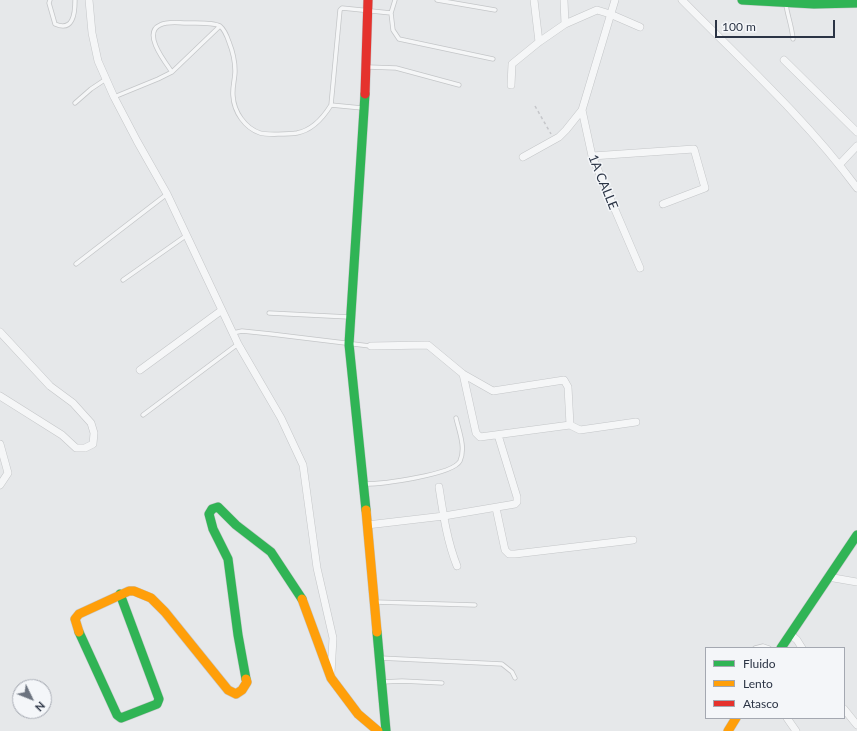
<!DOCTYPE html>
<style>
body{margin:0}
#map{position:relative;width:857px;height:731px;overflow:hidden;background:#e6e8ea;font-family:Lato,sans-serif}
canvas{display:block}
.legend{position:absolute;left:705px;top:647px;width:140px;height:72px;box-sizing:border-box;background:#f4f6f9;border:1px solid #a4a8b1;margin:0;padding:5px 7px;list-style:none;font-size:12px;color:#2b3445}
.legend li{display:flex;align-items:center;gap:8px;height:20px}
.legend b{width:20px;border:1px solid #a4a8b1}
.north{position:absolute;left:12px;top:679px;width:40px;height:40px;box-sizing:border-box;background:#f4f6f9;border:1px solid #a4a8b1;border-radius:50%;rotate:133deg;font-size:11px;font-weight:700;line-height:16px;text-align:center;color:#2b3445}
.north::after{content:'';display:block;margin:auto;width:14px;height:18px;background:#6c737f;clip-path:polygon(50% 0,100% 100%,50% 72%,0 100%)}
.scale{position:absolute;left:715px;top:20px;width:120px;height:18px;box-sizing:border-box;border:2px solid #2b3445;border-top:0;padding-left:5px;font-size:12px;line-height:14px;white-space:nowrap;color:#2b3445;-webkit-text-stroke:3px #f4f6f9;paint-order:stroke}
</style>
<div id="map">
<canvas width="857" height="731"></canvas>
<ul class="legend">
<li><b style="height:5px;background:#30b455"></b>Fluido</li>
<li><b style="height:5px;background:#ff9f0a"></b>Lento</li>
<li><b style="height:5px;background:#e5322d"></b>Atasco</li>
</ul>
<div class="north">N</div>
<div class="scale">100 m</div>
</div>
<script>
const g = document.querySelector('canvas').getContext('2d');
g.lineJoin = 'round';
function strokePath(path, color, width, dash) { g.strokeStyle = color; g.lineWidth = width; g.lineCap = dash ? 'butt' : 'round'; g.setLineDash(dash || []); g.stroke(path); }
function drawText(font, color, halo, rows, align = 'center') {
  g.font = font + ' Lato,sans-serif'; g.lineWidth = 3; g.setLineDash([]); g.textBaseline = 'middle'; g.strokeStyle = halo; g.fillStyle = color; for (const [text, x, y, turn = 0] of rows) {
    g.save(); g.translate(x, y); g.rotate((+turn || 0) * Math.PI / 180); g.textAlign = isNaN(turn) ? turn : align; if (halo) g.strokeText(text, 0, 0); g.fillText(text, 0, 0); g.restore();
  }
}
const path = new Path2D(`
 M535,106L551,134`);
const lane = new Path2D(`
 M50,0L49,3L55,24C73,32 75,14 75,0
 M437,0L495,10
 M786,5C788,17 792,27 793,39
 M391,13L395,0
 M368,67L396,68L459,85
 M172,72L220,26
 M114,97L158,79L172,72C165,62 142,33 160,25C168,21 178,23 187,23C195,23 213,22 220,26C225,30 227,36 229,42C233,52 235,61 235,71C235,79 232,88 233,96C234,112 245,128 260,133C266,135 290,134 297,133C313,130 323,118 331,105L340,10L342,8L391,13L393,30L399,39L493,59
 M75,103L91,89L106,79
 M331,105L362,108
 M76,264L167,194
 M123,280L187,235
 M269,313L349,317
 M233,333L242,331L271,334L370,346
 M143,415L238,344
 M365,484C381,484 453,475 460,461C466,448 459,431 456,418
 M375,602L475,605
 M755,648L763,646L769,648
 M380,658L502,664L512,672L515,678
 M382,682L402,681L442,683`);
const street = new Path2D(`
 M89,0L92,33L98,61L114,97L137,141L167,194L238,344L281,418L303,465L317,568L333,638L331,673
 M534,0L539,42
 M564,0L565,24
 M615,0L582,110L592,156L640,268
 M682,0C742,61 806,119 857,188
 M784,60L857,132
 M511,85L512,64L539,42L565,24L597,10L610,14L640,27
 M592,156L694,149L705,188L663,204
 M523,157L559,137L566,130L582,110
 M839,165L857,146
 M0,332L50,386L73,403L91,423L94,433L93,444L85,448H76L62,435L0,396
 M371,346L428,345L463,374L493,391L564,380L568,387L570,425
 M140,370L222,310
 M463,374L476,433L480,437L570,425L580,430L636,422
 M0,444L8,473L0,485
 M439,487C443,513 447,541 457,566
 M496,508L505,550L509,554H515L633,540
 M367,525L444,516L515,504L517,502V497L498,435
 M828,577L857,582
 M790,634L797,640L802,648
 M844,709L857,725
 M787,718L796,731`);
const fast = new Path2D(`
 M742,0L814,4L857,3
 M365,94L349,344L366,510
 M79,632L117,715L121,718L157,704L159,699L120,594
 M377,632L386,731
 M781,648L857,535
 M246,679L238,635L228,559L213,529L209,514L212,509L218,507L236,525L271,552L302,599`);
const slow = new Path2D(`
 M366,510L377,632
 M302,599L331,678L358,714L378,731
 M79,632L75,619L79,614L129,591H134L151,598L165,612L228,690L236,694L242,690L247,682L246,679
 M728,731L736,718`);
const jam = new Path2D(`
 M365,94L368,0`);
const streetNames = [
 ["1A CALLE",603,182,68]
];
strokePath(lane, '#c4c6c8', 5);
strokePath(street, '#c4c6c8', 8);
strokePath(fast, '#c4c6c8', 10);
strokePath(slow, '#c4c6c8', 10);
strokePath(jam, '#c4c6c8', 10);
strokePath(path, '#c5c6ca', 1.5, [3, 3]);
strokePath(lane, '#f5f6f7', 3.5);
strokePath(street, '#f5f6f7', 7);
strokePath(fast, '#30b455', 9);
strokePath(slow, '#ff9f0a', 9);
strokePath(jam, '#e5322d', 9);
drawText('13px', '#2b3445', '#f4f6f9', streetNames);
</script>
